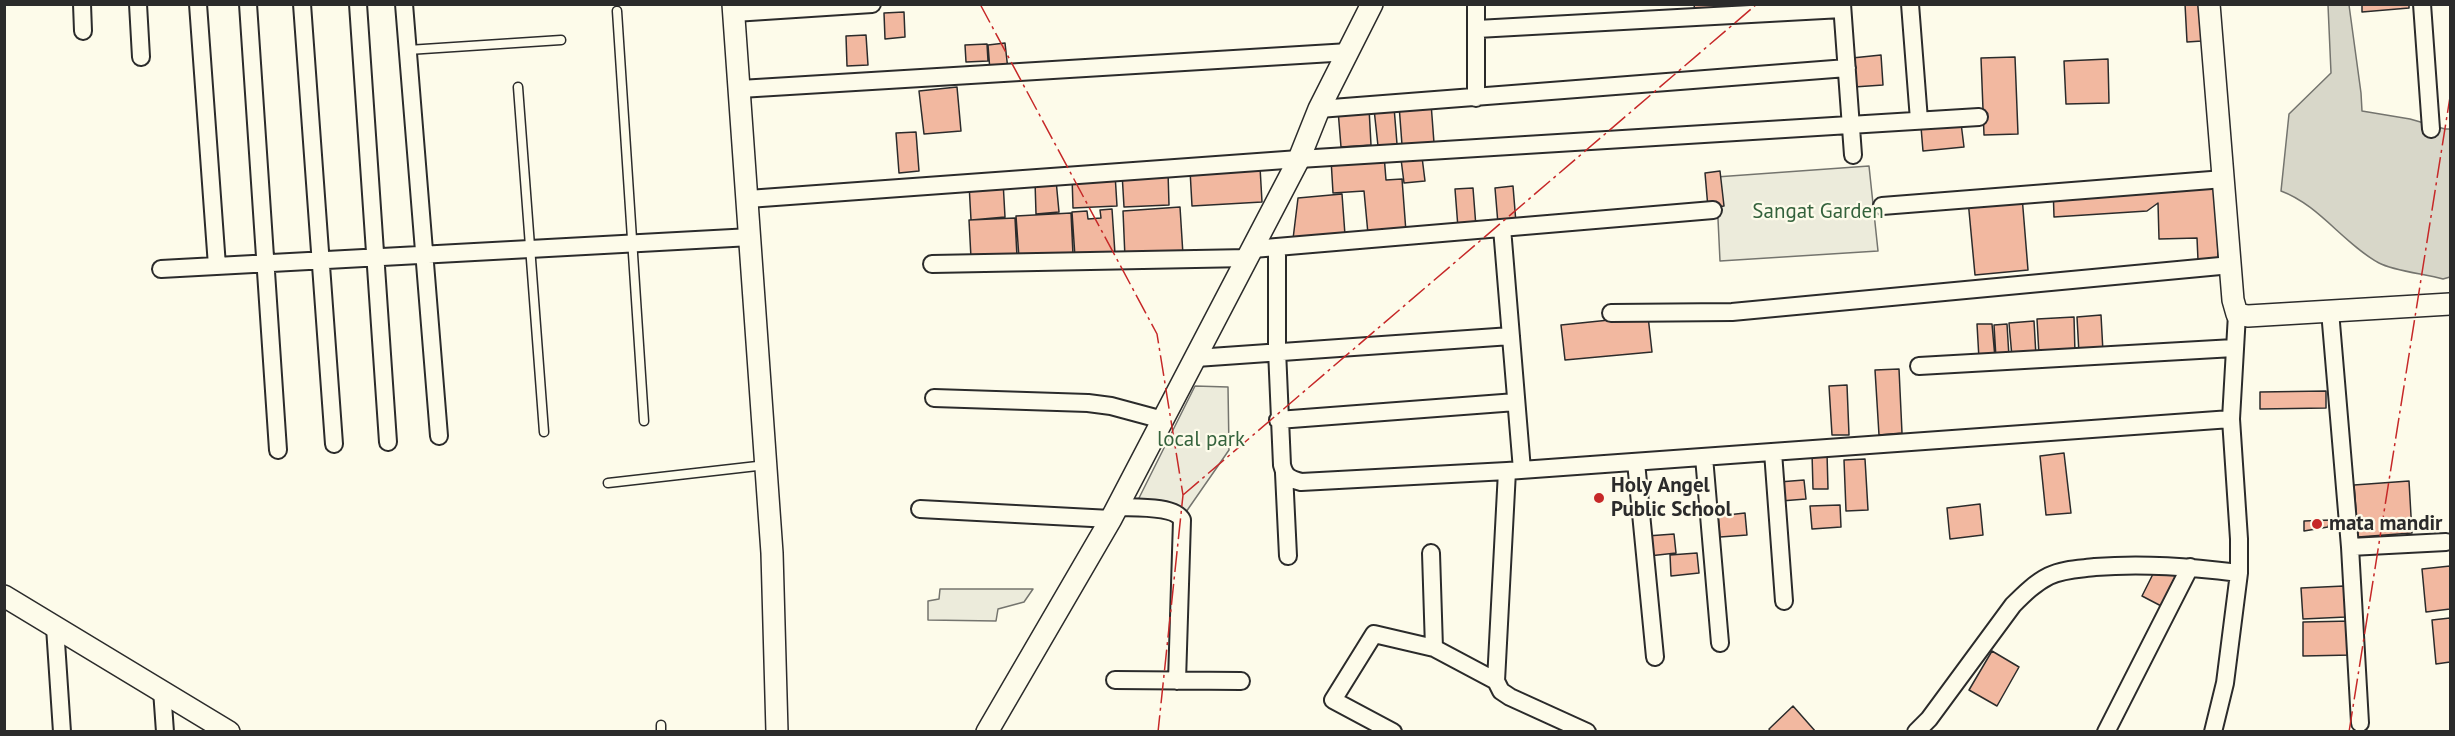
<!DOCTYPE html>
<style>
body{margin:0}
#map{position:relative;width:2455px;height:736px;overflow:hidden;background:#fdfbea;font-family:"PT Sans",sans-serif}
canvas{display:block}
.frame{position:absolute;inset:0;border:6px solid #2b2b2b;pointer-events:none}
</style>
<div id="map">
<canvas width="2455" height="736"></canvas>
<div class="frame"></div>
</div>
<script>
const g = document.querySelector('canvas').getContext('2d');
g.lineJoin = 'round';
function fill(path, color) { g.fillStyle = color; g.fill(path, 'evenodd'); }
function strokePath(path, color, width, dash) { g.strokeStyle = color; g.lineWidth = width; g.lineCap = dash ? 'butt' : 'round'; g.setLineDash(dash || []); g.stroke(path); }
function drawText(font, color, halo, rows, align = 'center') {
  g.font = font + ' "PT Sans",sans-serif'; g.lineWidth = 4.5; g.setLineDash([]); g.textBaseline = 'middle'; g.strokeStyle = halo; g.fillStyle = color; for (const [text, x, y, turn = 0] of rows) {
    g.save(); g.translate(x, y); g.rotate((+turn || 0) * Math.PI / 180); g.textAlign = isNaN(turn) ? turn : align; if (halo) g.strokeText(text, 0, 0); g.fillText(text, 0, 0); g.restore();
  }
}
const green = new Path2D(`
 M1869,166L1878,251L1720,261L1716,177Z
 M1195,386L1228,387L1229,450L1186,512L1135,506Z
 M940,589H1033L1024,602L998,609L996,621L928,620V601L939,599Z`);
const water = new Path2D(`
 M2328,5H2349L2361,93L2362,111L2410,119L2445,129H2450V277L2443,279C2425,274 2394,271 2379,263C2343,243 2319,205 2281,191L2289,114L2331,73Z`);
const building = new Path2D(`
 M1694,4H1721L1722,12L1695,14Z
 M2185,4H2201L2202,41L2187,42Z
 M2362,4H2409V8L2362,12Z
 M904,12L905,37L885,39L884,13Z
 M866,35L868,65L847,66L846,36Z
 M1005,43L1008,70L990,71L988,45Z
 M987,44L988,61L966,62L965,45Z
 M1881,55L1883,85L1854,87L1852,58Z
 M2015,57L2018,134L1984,135L1981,58Z
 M2108,59L2109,103L2066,104L2064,61Z
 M957,87L961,131L924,134L919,91Z
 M1431,103L1434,143L1402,145L1399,105Z
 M1394,107L1397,144L1378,146L1374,109Z
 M1369,108L1371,145L1341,147L1338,110Z
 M1961,123L1964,147L1923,151L1921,127Z
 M916,132L919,171L899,173L896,133Z
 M1384,155L1386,180L1402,179L1406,232L1368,234L1364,191L1333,193L1331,159Z
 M1422,157L1425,181L1404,183L1401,159Z
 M1260,167L1262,202L1192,206L1190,170Z
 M1720,171L1724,206L1708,208L1705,173Z
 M1168,172L1169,205L1124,207L1122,173Z
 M1115,174L1117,206L1073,208L1072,176Z
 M2216,179L2218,259L2198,260L2197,238L2159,239L2158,203L2147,211L2054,217L2053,185Z
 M1056,180L1059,212L1036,214L1035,181Z
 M1003,181L1005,217L971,220L969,184Z
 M1513,186L1516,223L1498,224L1495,188Z
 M1473,188L1476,227L1458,228L1455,189Z
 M1342,194L1345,235L1293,239L1298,198Z
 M2022,196L2028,270L1975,275L1968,200Z
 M1180,207L1183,255L1125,258L1123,211Z
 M1112,209L1115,254L1075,257L1072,212L1087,211L1088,219L1101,218L1100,210Z
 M1071,213L1073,255L1019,258L1016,216Z
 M1015,218L1017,257L971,258L969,220Z
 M2101,315L2103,352L2079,354L2077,317Z
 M1648,316L1652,352L1565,360L1561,325Z
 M2074,317L2075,353L2039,355L2037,319Z
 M2034,321L2036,356L2012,357L2009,323Z
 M1977,324H1992L1995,358L1979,359Z
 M2007,324L2009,357L1996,358L1994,325Z
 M1899,369L1902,433L1879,435L1875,370Z
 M1847,385L1849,435H1832L1829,386Z
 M2326,391V408L2260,409V392Z
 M1812,453H1827L1828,489H1813Z
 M2064,453L2071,513L2046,515L2040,456Z
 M1865,459L1868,510L1846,511L1844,460Z
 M1804,480L1806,499L1781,501L1779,482Z
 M2409,481L2412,533L2358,537L2354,485Z
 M1980,504L1983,535L1950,539L1947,508Z
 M1840,505L1841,527L1812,529L1810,506Z
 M1745,513L1747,535L1720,537L1718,516Z
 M2330,520L2328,527L2304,531V521Z
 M1674,534L1676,553L1649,556L1647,536Z
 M1697,553L1699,573L1671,576L1670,555Z
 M2157,566L2185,569L2165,608L2142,596Z
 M2450,566V609L2426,612L2422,569Z
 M2344,586L2346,617L2303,619L2301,588Z
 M2450,618V662L2436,664L2432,620Z
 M2352,621V655L2303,656V622Z
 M1992,651L2019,667L1997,706L1969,690Z
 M1793,706L1816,732H1771L1769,729Z`);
const service = new Path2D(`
 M617,11L644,421
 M408,50L561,40
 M518,87L544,432
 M608,483L766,465
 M661,725V732`);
const minor = new Path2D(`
 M82,4L83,31
 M138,4L141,57
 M198,4L217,266
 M248,4L278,450
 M302,4L334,444
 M358,4L388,442
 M404,4L439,436
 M1476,4V98
 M1842,4L1853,155
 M1910,4L1919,120
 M2422,4L2431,129
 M734,13L872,4
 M1477,29L1842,9
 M740,89L1349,52
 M1319,109L1847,68
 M748,199L1299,159L1979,117
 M1882,206L2224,179
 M1502,228L1522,470
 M1277,247V350L1282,465C1285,477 1290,479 1301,482L1507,471L2231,419
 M1253,249L1713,210
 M932,264L1248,258
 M161,269L751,237
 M2330,311L2350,547L2360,723
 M1611,313L1732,312L2231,265
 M1196,358L1511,336
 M1919,366L2234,348
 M934,398L1088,403L1111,406L1163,420
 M1278,420L1516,402
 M1773,452L1784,601
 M1704,457L1720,643
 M1636,462L1655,657
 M1507,471L1496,681L1501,691L1510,697L1587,732
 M1284,473L1288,556
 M1117,507C1132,508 1175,505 1182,520L1177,681
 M920,509L1111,519
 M2350,547L2446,542
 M1431,553L1434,648
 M55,627L62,732
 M1115,680L1241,681
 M162,690L165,732
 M1393,732L1333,700L1374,634L1434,648L1496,681
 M1916,732L1929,719L2013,605C2024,594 2035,583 2049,576C2063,569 2080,569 2095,567C2144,563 2190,567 2239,573
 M2106,732L2190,567
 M2213,732L2225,683L2239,573V539L2231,419L2237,314`);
const tertiary = new Path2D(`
 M733,4L772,553L777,732
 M2209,4L2233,300L2237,314L2248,316L2450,304
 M4,596L229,732
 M987,732L1111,519L1299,159L1319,109L1372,4`);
const power = new Path2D(`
 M980,4L1157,334L1183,495L1158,732
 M1183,495L1757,4
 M2349,732L2450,97`);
const markers = [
 [1599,498,6,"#c62828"],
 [2317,524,6,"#c62828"]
];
const parkNames = [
 ["Sangat Garden",1818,212],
 ["local park",1201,440]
];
const poiNames = [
 ["Holy Angel",1611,486],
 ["Public School",1611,510],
 ["mata mandir",2329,524]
];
fill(green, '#ecebdb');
strokePath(green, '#74746e', 1.5);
fill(water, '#d8d7c9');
strokePath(water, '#74746e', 1.5);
fill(building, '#f2b8a0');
strokePath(building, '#2b2b2b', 1.5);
strokePath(service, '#2b2b2b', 11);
strokePath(minor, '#2b2b2b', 20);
strokePath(tertiary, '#2b2b2b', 24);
strokePath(service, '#fdfbea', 8);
strokePath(minor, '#fdfbea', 16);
strokePath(tertiary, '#fdfbea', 21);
strokePath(power, '#c62828', 1.5, [21, 4.5, 3, 4.5]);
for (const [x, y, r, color] of markers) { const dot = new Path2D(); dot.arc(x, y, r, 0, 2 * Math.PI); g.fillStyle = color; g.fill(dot); strokePath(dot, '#fdfbea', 2); }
drawText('21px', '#34623c', '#fdfbea', parkNames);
drawText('bold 21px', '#2b2b2b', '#fdfbea', poiNames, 'left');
</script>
